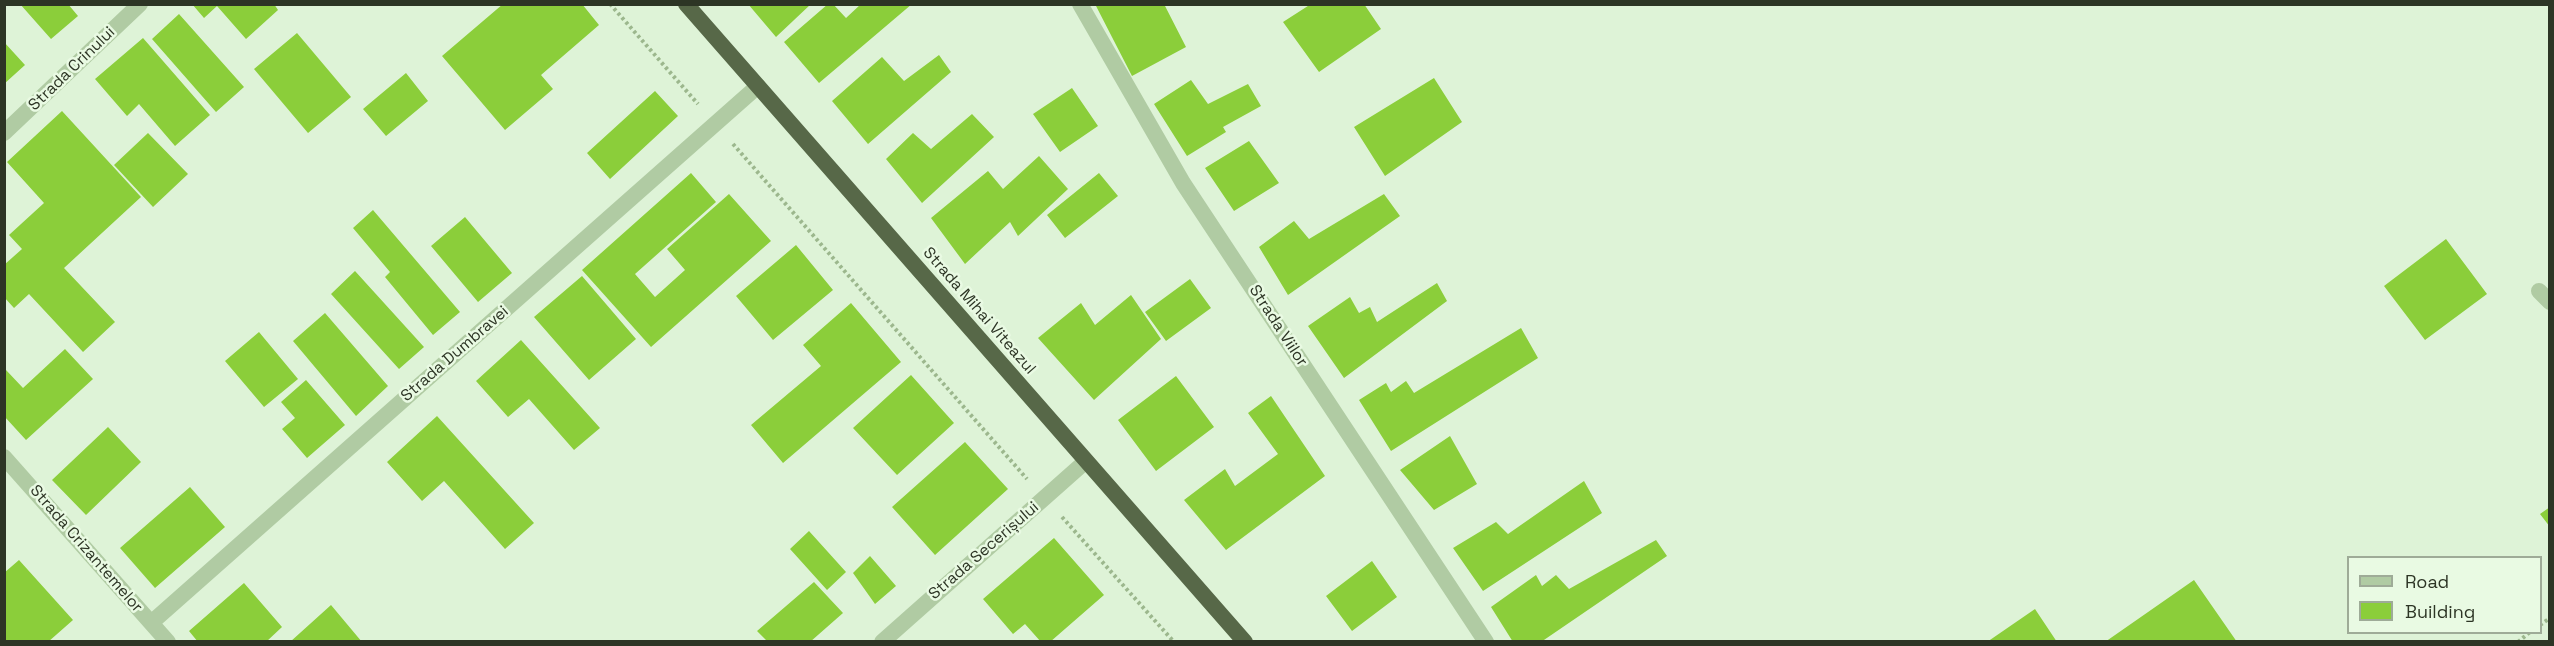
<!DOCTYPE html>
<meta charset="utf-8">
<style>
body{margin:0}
#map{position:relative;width:2554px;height:646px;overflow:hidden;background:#def3d7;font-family:"Space Grotesk",sans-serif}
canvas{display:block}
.frame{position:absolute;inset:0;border:6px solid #2d3525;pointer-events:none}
.legend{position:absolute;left:2347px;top:556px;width:195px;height:78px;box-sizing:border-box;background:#e9fae3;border:2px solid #9eab97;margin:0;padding:8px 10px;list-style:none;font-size:18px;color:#2d3525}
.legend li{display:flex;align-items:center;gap:12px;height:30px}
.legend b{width:30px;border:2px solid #9eab97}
</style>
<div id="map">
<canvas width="2554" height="646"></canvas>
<div class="frame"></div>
<ul class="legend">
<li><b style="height:8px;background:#b0cba3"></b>Road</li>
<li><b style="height:16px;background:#8bce3a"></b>Building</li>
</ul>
</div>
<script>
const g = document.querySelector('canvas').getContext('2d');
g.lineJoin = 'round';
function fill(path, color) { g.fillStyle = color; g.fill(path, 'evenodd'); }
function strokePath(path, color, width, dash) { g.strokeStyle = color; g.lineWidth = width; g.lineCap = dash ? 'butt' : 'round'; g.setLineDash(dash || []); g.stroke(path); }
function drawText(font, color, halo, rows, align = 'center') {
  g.font = font + ' "Space Grotesk",sans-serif'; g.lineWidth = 5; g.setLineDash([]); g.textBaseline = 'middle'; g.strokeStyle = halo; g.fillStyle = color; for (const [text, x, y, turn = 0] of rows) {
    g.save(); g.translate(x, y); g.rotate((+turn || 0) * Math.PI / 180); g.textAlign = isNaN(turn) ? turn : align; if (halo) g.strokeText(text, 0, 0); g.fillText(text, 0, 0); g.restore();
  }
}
const building = new Path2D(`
 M20,4H68L78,16L51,39Z
 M192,4H274L278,10L246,39L217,6L204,18Z
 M503,4H582L599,25L541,75L553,89L505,130L442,56Z
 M748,4H811L776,37Z
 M828,4H833L846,18L861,4H912L819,83L784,42Z
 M1095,4H1164L1186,47L1132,76Z
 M1311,4H1364L1381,29L1319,72L1283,22Z
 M179,14L244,87L216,112L152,39Z
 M297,33L351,97L308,133L254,69Z
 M143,38L210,115L175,146L139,104L127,116L95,79Z
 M4,42L25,65L4,84Z
 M939,55L951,72L868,144L832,101L882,57L904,81Z
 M406,73L428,101L386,136L363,109Z
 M1434,78L1462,122L1385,176L1354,127Z
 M1191,80L1208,104L1248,84L1261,106L1223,127L1226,132L1187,156L1154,104Z
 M1072,88L1098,126L1060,152L1033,114Z
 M655,91L678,116L610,179L587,153Z
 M62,111L141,197L64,268L115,322L83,352L29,294L14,308L4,297V265L22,249L9,235L44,203L7,162Z
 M972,114L994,137L922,203L886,159L913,133L931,149Z
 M148,133L188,174L153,207L114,165Z
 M1249,141L1279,183L1234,211L1205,168Z
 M1039,156L1068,189L1018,236L1010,222L965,264L931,218L988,171L1003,189Z
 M691,173L716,202L635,274L655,297L685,270L667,249L729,194L771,241L651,347L582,270Z
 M1099,173L1118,196L1065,238L1047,215Z
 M1384,194L1400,216L1288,295L1259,247L1294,221L1309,239Z
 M373,210L460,312L433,335L385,277L390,272L353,228Z
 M465,217L512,273L478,302L431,246Z
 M2446,239L2487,294L2425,340L2384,286Z
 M796,245L833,290L773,340L736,296Z
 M355,271L424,347L399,369L331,294Z
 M582,276L636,339L589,380L534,317Z
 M1190,279L1211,308L1166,341L1145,312Z
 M1437,283L1447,301L1344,378L1308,326L1350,297L1359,313L1370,307L1377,322Z
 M1131,295L1161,339L1094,400L1038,338L1081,303L1095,325Z
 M851,303L901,362L783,463L751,425L821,366L803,345Z
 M325,313L388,386L356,416L293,341Z
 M1521,328L1538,358L1391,451L1359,400L1386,383L1391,392L1406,381L1414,393Z
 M259,332L298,379L264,407L225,361Z
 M521,340L600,428L574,450L529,399L508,417L476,381Z
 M65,349L93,379L26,440L4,416V371L6,370L23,388Z
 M911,375L954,423L897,475L853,428Z
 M1176,376L1214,427L1156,471L1118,420Z
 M306,380L345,425L307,458L282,429L295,418L281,402Z
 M1271,396L1325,476L1226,550L1184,500L1225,469L1235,486L1278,454L1248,413Z
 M437,416L534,523L505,549L444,481L422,501L387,462Z
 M108,427L141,462L86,515L52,480Z
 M1450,436L1477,484L1434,510L1400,470Z
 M965,442L1008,489L935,555L892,507Z
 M1584,481L1602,513L1483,591L1453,548L1496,522L1508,534Z
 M190,487L225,527L155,588L120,548Z
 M2550,507V527L2540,514Z
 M809,531L846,572L827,590L790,549Z
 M1054,538L1104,595L1050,642H1041L1025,624L1013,634L983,599Z
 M1656,540L1667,556L1541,642H1513L1491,607L1536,575L1542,586L1556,575L1569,589Z
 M870,556L896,586L875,604L853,573Z
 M19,560L73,620L48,642H4V573Z
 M1372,561L1397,597L1352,631L1326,596Z
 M2194,580L2237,642H2105Z
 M814,582L843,613L810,642H768L757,631Z
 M244,583L282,627L266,642H198L189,631Z
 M331,605L362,642H290Z
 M2035,609L2057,642H1987Z`);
const path = new Path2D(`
 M610,4L698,104
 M733,144L1027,479
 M1062,517L1174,642
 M2540,625L2550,618
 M2518,642L2530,632`);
const minor = new Path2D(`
 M1080,4L1183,183L1486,642
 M4,133L140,4
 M2539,291L2550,302
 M4,457L168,642
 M151,623L758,86
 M882,642L1086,461`);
const trunk = new Path2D(`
 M686,4L1245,642`);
const streetNames = [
 ["Strada Crinului",72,69,-44],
 ["Strada Mihai Viteazul",979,311,49],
 ["Strada Viilor",1278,326,57],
 ["Strada Dumbravei",455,354,-41],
 ["Strada Crizantemelor",86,549,49],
 ["Strada Secerișului",984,551,-41]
];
fill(building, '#8bce3a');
strokePath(path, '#9cb78d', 4, [3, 3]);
strokePath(minor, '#b0cba3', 16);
strokePath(trunk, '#576848', 16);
drawText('16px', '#2d3525', '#e9fae3', streetNames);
</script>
